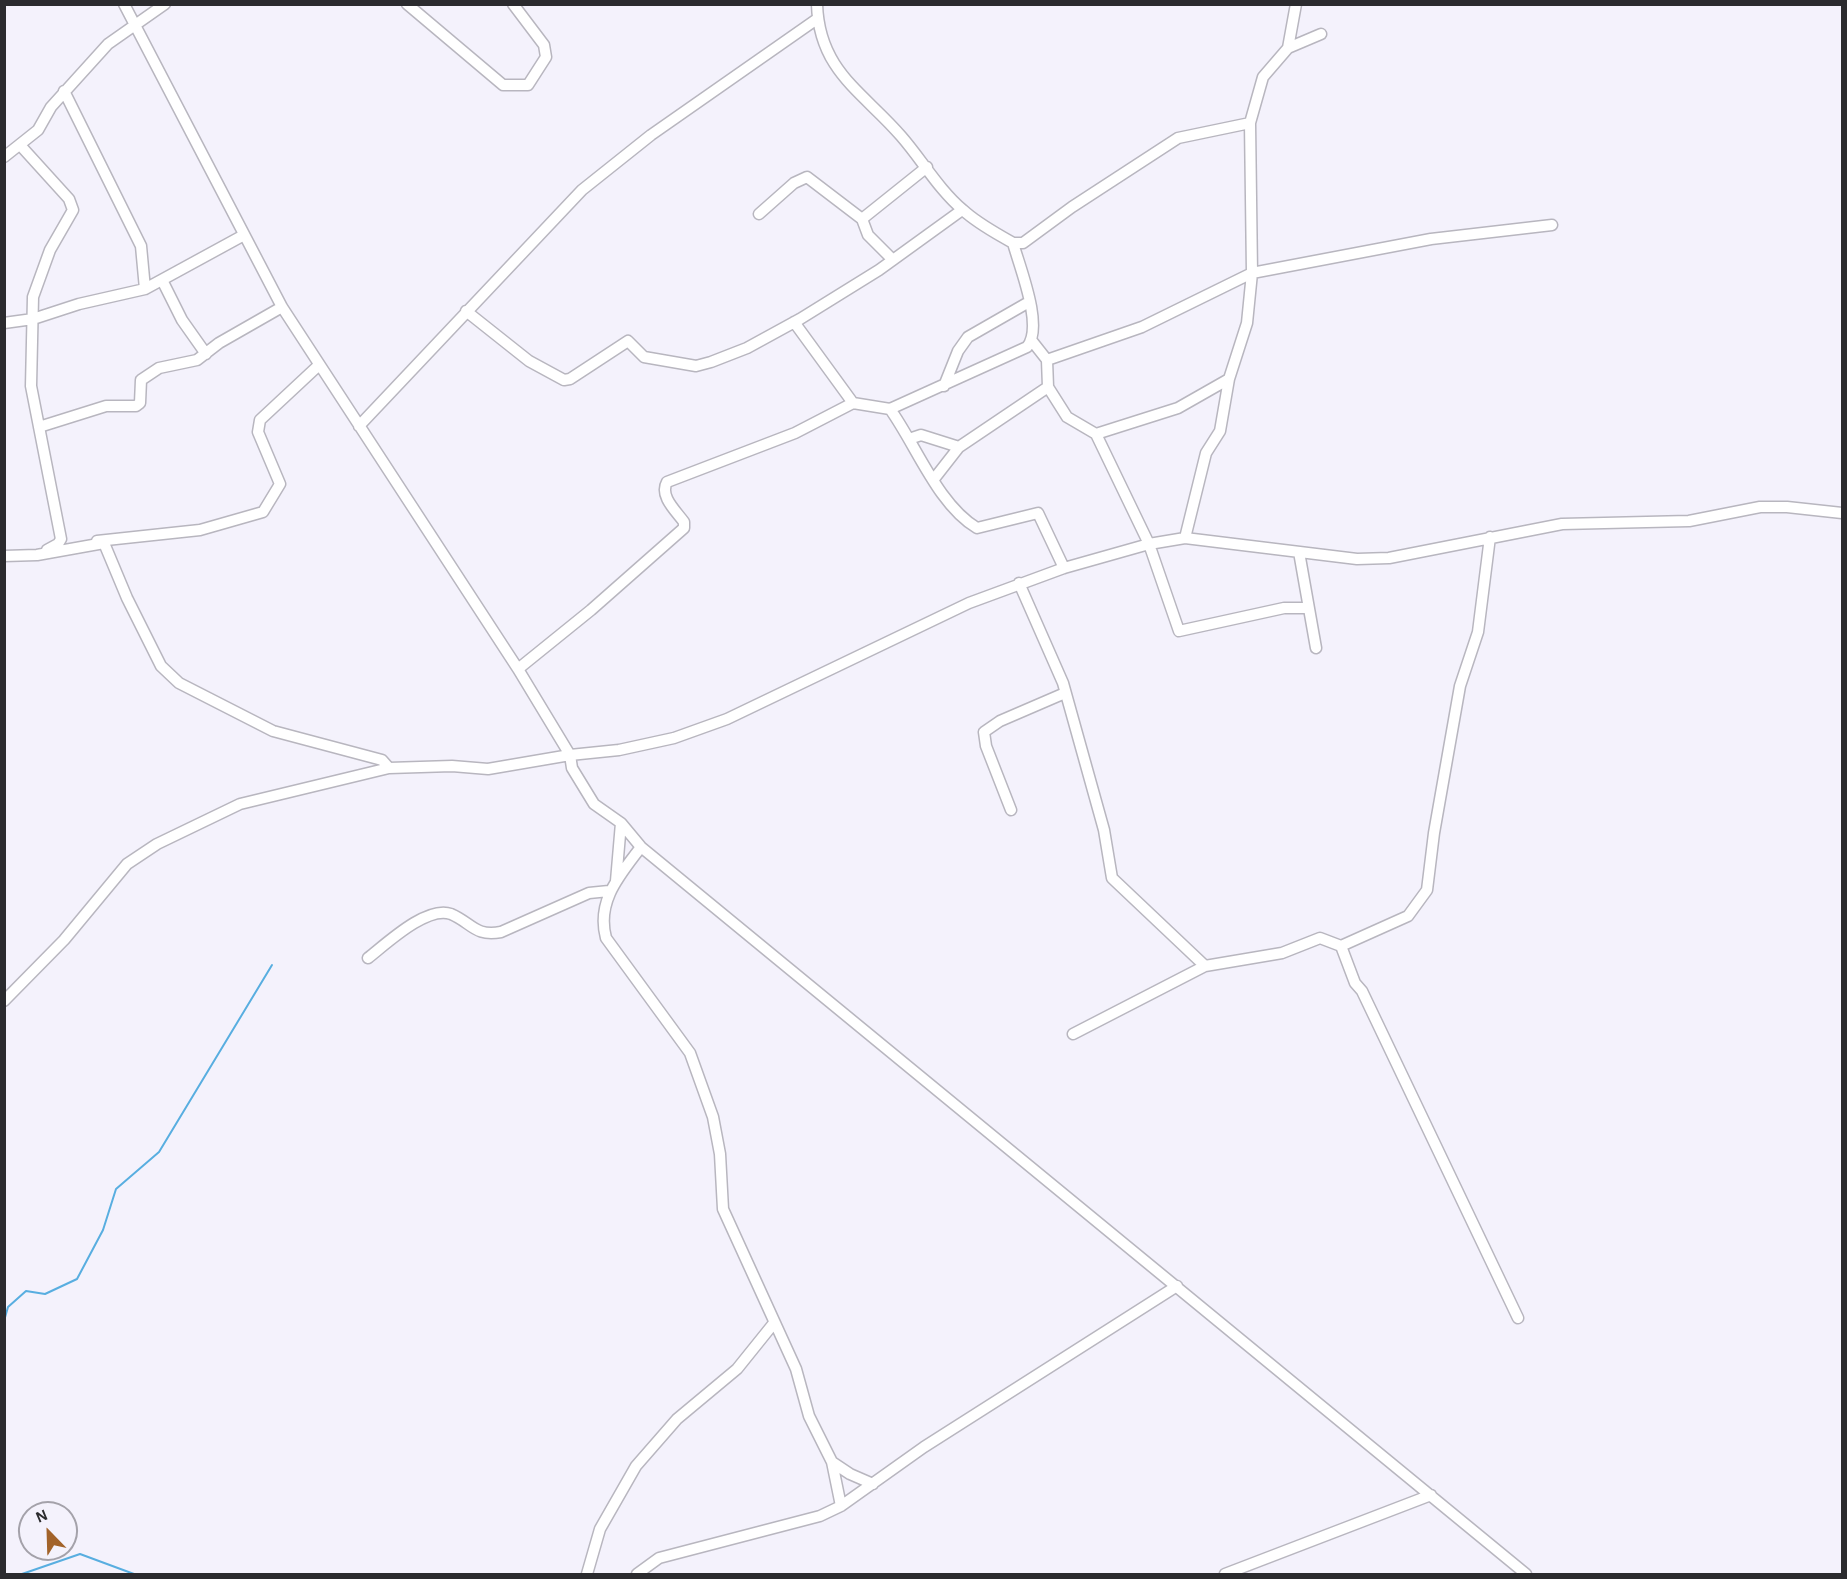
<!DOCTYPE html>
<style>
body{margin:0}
#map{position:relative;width:1847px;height:1579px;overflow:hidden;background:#f4f2fc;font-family:"Alegreya Sans",sans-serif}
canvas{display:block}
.frame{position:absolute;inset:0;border:6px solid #2b2b2e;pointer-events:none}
.north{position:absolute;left:18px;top:1501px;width:60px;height:60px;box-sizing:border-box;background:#f4f2fc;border:2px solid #a4a2aa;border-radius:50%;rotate:337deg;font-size:16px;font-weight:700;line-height:24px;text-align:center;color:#2b2b2e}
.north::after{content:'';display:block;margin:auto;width:21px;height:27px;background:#a2632a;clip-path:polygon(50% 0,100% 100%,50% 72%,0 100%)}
</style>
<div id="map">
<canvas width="1847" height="1579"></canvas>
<div class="frame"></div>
<div class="north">N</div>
</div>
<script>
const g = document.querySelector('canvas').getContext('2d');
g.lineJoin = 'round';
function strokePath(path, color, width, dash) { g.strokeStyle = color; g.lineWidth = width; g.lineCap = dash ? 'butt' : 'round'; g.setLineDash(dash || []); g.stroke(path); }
const stream = new Path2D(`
 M4,1321L8,1307L26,1291L45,1294L77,1279L103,1230L116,1189L159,1152L272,965
 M22,1574L80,1554L134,1574`);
const minor = new Path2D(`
 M124,4L282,307L518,669L570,755L572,768L594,804L621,823L641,847L1526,1574
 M407,4L503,85H528L546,57L544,45L513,4
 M817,4C819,71 863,92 901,136C922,160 939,190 963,210C978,224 996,233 1013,243H1023L1072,207L1178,138L1250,123
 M1288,48L1321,34
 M64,91L141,246L145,289
 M20,145L69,199L73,210L50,250L33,297L31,386L61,539L58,544L47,550
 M4,157L38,130L51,107L108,44L165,4
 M759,214L794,183L807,177L862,219L868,235L893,260
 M862,219L927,167
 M162,280L182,320L206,354
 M466,311L529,361L564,380L570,379L628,341L644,357L696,366L711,362L747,348L800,319L879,270L962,210
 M794,322L853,403
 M4,323L33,319L79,304L145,289L244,235
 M1032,341L1047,360L1048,387L1067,417L1096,434L1149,544L1179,631L1284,608H1307
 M1047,360L1142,327L1252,273L1431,239L1552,225
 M944,386L958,351L968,337L1029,302
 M890,409C916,445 938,505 977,528L1038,513L1064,568
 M359,426L582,190L651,135L817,19
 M39,427L106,406H136L140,403L141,380L159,368L197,360L219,343L282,307
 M1096,434L1178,408L1229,379
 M909,439L921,435L959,447
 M934,479L959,447L1048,387
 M1185,538L1206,453L1220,431L1229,379L1247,323L1252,273L1250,123L1263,77L1288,48L1296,4
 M97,541L200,530L263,512L280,484L258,432L260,420L319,365
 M1299,552L1316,648
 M4,556L37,555L104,543L127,598L161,666L179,683L273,731L382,760L389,768
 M1019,583L1063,683L1104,830L1112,878L1205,966
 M518,669L591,610L684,528V522C676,511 659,496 667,482L795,433L853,403L890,409L1027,347C1044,327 1020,268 1013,243
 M1011,810L986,746L984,732L1000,721L1065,693
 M641,847C620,875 596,901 606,938L690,1053L713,1117L720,1154L723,1209L796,1369L809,1416L832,1462L841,1506
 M616,881L621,823
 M1341,946L1355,983L1362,991L1518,1318
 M368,958C386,944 427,905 451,914C472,923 475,937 501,932L589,893L609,891
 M4,1001L64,940L127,864L157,844L240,804L389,768L452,766L488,769L570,755L619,750L674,738L727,719L969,603L1064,568L1149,544L1185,538L1357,559L1389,558L1562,524L1689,521L1760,507H1787L1842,513
 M1073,1034L1205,966L1282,953L1320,938L1341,946L1408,916L1427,890L1434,833L1460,686L1478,632L1490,537
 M832,1462L850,1474L873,1484
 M587,1574L600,1529L636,1466L677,1419L737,1369L774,1323
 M637,1574L659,1558L820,1516L841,1506L924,1447L1177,1286
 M1225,1574L1431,1495`);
strokePath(stream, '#58aee0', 2);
strokePath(minor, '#b8b6bf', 13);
strokePath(minor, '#fff', 10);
</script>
